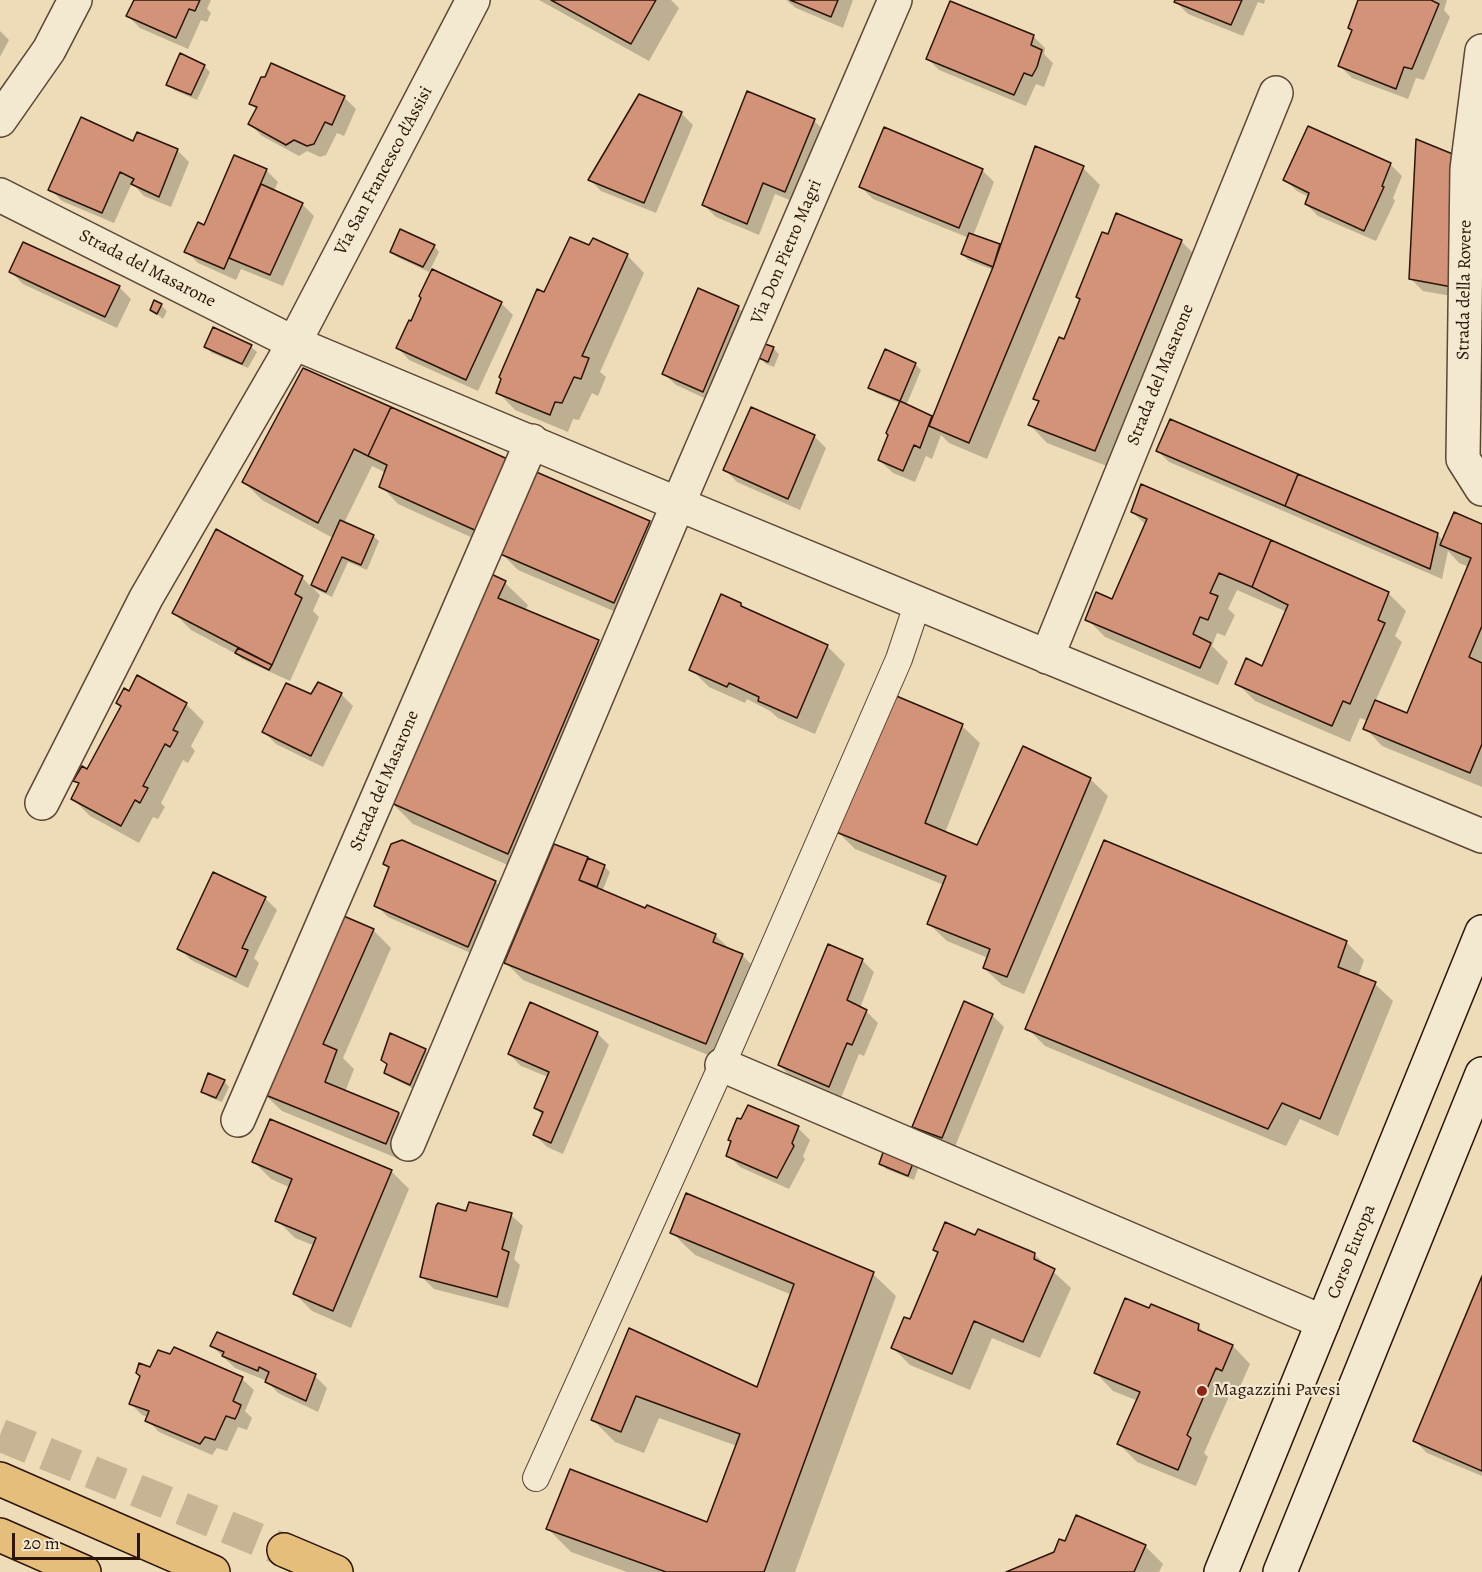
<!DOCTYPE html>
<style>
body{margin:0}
#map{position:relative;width:1482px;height:1572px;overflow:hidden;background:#eddcb7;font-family:Alegreya,serif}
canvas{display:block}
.scale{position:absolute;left:12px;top:1533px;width:128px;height:27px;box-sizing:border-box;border:3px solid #2b1408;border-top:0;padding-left:8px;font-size:18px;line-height:21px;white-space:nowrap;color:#2b1408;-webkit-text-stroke:4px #f3e8d0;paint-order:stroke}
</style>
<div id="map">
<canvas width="1482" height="1572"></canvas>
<div class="scale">20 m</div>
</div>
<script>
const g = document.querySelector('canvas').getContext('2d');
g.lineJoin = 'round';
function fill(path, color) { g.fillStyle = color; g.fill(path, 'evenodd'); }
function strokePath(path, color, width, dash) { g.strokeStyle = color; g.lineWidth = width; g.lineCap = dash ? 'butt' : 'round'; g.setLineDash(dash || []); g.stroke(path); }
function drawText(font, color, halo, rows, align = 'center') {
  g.font = font + ' Alegreya,serif'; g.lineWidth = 4.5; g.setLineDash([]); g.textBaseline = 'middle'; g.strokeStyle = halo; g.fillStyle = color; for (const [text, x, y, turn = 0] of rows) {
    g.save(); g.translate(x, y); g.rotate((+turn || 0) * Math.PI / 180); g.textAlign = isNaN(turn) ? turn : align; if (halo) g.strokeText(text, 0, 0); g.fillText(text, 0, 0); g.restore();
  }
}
const shadow = new Path2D(`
 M135,0H211L207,9L211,13L207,22L201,20L188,49L140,28L128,16Z
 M539,0H671L679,8L649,61Z
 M786,0H853L843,28L796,8Z
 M1176,0H1265L1264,4L1258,2L1243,36L1188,14L1176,2Z
 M1359,0H1447L1444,10L1450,17L1424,80L1416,78L1408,99L1352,78L1340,66L1353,31L1349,27Z
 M0,31L9,40L0,57Z
 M1033,36L1045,48L1044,54L1053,63L1044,87L1036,84L1026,106L939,70L927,58Z
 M272,65L345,98L356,109L344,136L337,133L326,155L320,157L307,151L299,156L262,136L250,124L257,110L250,103L266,78Z
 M204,66L210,72L197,100L174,90L168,84Z
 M681,113L693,125L656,213L601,191L590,180Z
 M814,121L826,132L797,203L775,194L759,235L716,217L704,205Z
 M1418,141L1463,298L1423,291L1411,279Z
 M133,143L177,150L189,162L171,207L144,196L132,183L114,223L62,201L50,189Z
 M1390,164L1402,176L1393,198L1395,201L1376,241L1318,216L1306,204L1309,197L1297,191L1285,180Z
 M1083,168L1100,185L987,459L949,443L941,435L932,459L926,456L915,482L893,473L879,460L901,404L876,393L870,388L886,351L916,365L921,370L906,406L934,419L993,270L968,260L962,254L969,238L873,199L861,187L982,170L994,182L973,236L1001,248Z
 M266,170L278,182L274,191L302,204L314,216L283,286L241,269L236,280L198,263L186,251L205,226Z
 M1181,241L1199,259L1112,468L1047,443L1030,425L1040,403L1035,399Z
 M434,246L439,252L429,272L397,257L391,252Z
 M590,247L627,255L644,273L600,372L606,377L598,396L592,393L579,420L573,419L568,432L515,410L498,392Z
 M11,272L119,287L131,299L117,328L23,284Z
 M501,303L513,315L478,391L409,360L398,348Z
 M161,305L167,311L163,319L152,310Z
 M738,308L750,319L715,403L676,385L664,374Z
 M213,329L251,347L257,352L248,368L212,353L206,347Z
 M766,346L774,349L779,354L774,367L766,364L761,358Z
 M304,370L649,522L667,539L632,619L518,570L497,549L398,504L381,486L386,473L372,466L344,523L373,536L379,541L367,570L348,562L332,597L313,588L320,595L313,611L319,617L290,681L242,659L238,655L191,630L174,613L302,577L311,587L333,538L262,500L244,482Z
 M814,436L826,448L800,510L737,482L725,470Z
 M1157,450L1437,534L1443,541L1482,525V787L1382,746L1365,728L1368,721L1360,718L1350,742L1255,701L1237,683L1263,668L1287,612L1237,590L1228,609L1235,615L1225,636L1217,633L1212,646L1228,662L1218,685L1105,637L1087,619L1113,601L1146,525L1132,512L1388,593L1406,611L1395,636L1402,642L1375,702L1408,715L1469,567L1459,563L1448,551L1442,579L1169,462Z
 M505,583L528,605L525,611L598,641L621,664L531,875L413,824L390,801Z
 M741,604L746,610L827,646L845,664L815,734L778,718L770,711L747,699L745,703L709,687L691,669Z
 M138,678L186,704L204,722L191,746L195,751L188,763L183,760L161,803L165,807L158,819L153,817L139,843L90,816L72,798L80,785L75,780L87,771Z
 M341,694L353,706L323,767L276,744L264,732L312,696Z
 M962,726L980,743L945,833L978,847L1090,779L1108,796L1024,994L1002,985L984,968L988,958L947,941L929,924L944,885L855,849L838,832Z
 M401,842L496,882L507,894L480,957L388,917L376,905L390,869L385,863Z
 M587,858L605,867L610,872L602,892L646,910L715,935L732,951L742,955L760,973L723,1061L523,980L505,962Z
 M265,898L277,910L254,958L259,963L248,988L191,960L179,948Z
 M373,930L391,948L343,1058L354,1069L345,1092L397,1113L416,1132L404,1161L282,1111L264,1094Z
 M1346,942L1364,960L1358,977L1375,984L1393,1001L1338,1136L1300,1119L1286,1146L1045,1046L1027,1028Z
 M862,960L874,972L860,1008L866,1011L878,1023L864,1056L859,1054L841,1098L791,1077L779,1065Z
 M992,1015L1004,1027L954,1149L926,1138L914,1126Z
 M597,1033L609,1045L563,1154L547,1147L535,1135L543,1116L536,1108L548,1077L521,1066L509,1054Z
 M425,1050L431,1056L416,1090L392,1078L386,1072L388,1065L383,1060Z
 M224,1081L229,1087L222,1102L209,1097L203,1091Z
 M798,1128L810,1140L803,1156L805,1159L789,1189L740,1167L728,1155Z
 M921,1160L914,1180L886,1169L881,1163Z
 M254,1162L391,1171L409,1189L351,1328L312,1311L295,1294L315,1246L295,1238L277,1220L291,1188L271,1179Z
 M466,1213L511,1215L523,1226L514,1259L520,1265L508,1308L434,1289L422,1277Z
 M672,1233L873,1274L896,1296L795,1572H627L571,1552L548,1529L708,1524L737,1446L659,1418L644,1453L615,1442L592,1419L630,1330L758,1389L792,1295L695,1255Z
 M975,1236L1034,1254L1071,1288L1040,1358L992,1338L970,1390L910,1365L893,1348L911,1320L939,1254L935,1249Z
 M1482,1280V1476L1427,1453L1415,1441Z
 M1198,1326L1207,1335L1233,1346L1250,1364L1240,1387L1234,1385L1204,1453L1208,1457L1196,1486L1137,1462L1119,1444L1138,1401L1113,1391L1096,1373Z
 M212,1346L315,1376L327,1388L318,1412L278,1393L267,1381L235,1368Z
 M150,1369L242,1379L254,1390L245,1411L252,1418L247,1430L238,1427L227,1451L217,1448L212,1455L159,1432L147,1420L148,1417L142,1415L130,1403Z
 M1145,1546L1163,1564L1159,1572H1010Z`);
const building = new Path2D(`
 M134,0H200L195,11L189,9L176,38L126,16Z
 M551,0H656L631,44Z
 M790,0H838L831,17Z
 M1175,0H1242L1231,25L1174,2Z
 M1358,0H1431L1439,4L1412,69L1404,67L1396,89L1338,66L1352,30L1348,28Z
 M950,1L1034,35L1031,45L1042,50L1037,67L1032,76L1024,73L1014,95L926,59Z
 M180,53L205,65L191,95L166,85Z
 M271,63L345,96L332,125L325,122L314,144L307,146L294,140L286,145L248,124L257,107L249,104L261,77H265Z
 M747,91L815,119L785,192L763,183L747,224L702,205Z
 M639,94L682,112L644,203L588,180Z
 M81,117L133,141L137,132L178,149L159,197L131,184L134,179L120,172L102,213L48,190Z
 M1308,126L1391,163L1382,186L1384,187L1364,231L1305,204L1309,193L1283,180Z
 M884,127L983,169L959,228L859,187Z
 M1416,139L1460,157L1452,287L1409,279Z
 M1035,146L1084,166L969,443L929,426L993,267Z
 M234,155L267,169L224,269L184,252L198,222L204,225Z
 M261,184L303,203L270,275L229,258Z
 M1116,213L1182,240L1095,451L1028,425L1039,401L1033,399L1059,337L1064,339L1080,299L1076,297L1102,232L1108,234Z
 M400,229L435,245L423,267L390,252Z
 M969,233L1000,244L993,267L961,254Z
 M570,237L589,245L593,238L628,254L582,356L589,358L581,379L574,377L562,403L555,402L550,415L496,393L501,379L499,377L537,289L544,292Z
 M23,242L120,286L105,317L9,272Z
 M432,269L502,302L466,380L396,348L409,320L411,321L421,298L419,296Z
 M698,288L739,306L703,392L662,374Z
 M154,300L162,304L157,314L150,310Z
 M213,327L252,345L242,364L204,347Z
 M765,344L774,347L768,362L759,358Z
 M885,349L916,363L900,401L868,388Z
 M303,368L391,407L368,456L354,449L318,523L242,482Z
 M900,401L932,416L920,448L914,445L903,471L878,460L888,435L886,433Z
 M391,407L512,461L479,532L379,487L387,465L368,456Z
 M751,407L815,435L788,499L723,470Z
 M1170,419L1298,474L1285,506L1156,451Z
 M534,471L650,521L614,603L498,553Z
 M1298,474L1438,533L1430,569L1285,506Z
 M1141,484L1271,540L1252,587L1219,573L1210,593L1218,596L1208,620L1200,617L1193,634L1211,643L1200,668L1085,620L1096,592L1112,599L1147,519L1131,512Z
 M1454,512L1482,524V626L1469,657L1482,663V744L1470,773L1363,729L1375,700L1407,713L1471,558L1440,545Z
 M340,520L374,535L361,565L342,557L326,592L311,585Z
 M216,529L303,576L295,594L302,598L272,665L172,613Z
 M1271,540L1389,592L1378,620L1385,623L1350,704L1343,701L1332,726L1235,684L1246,658L1262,666L1288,605L1252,587Z
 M489,573L506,581L498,598L599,640L508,854L389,802Z
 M721,594L741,603V606L828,645L797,718L758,701L759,697L729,683L727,687L689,670Z
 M238,648L272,665L269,670L235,653Z
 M137,675L187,703L173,730L178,732L170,747L165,744L143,786L148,788L140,803L135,800L121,826L71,799L79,783L73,781L82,766L87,769L121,706L116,703L124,688L129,691Z
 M318,682L342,693L311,756L262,732L286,683L311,694Z
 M894,695L963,724L925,823L977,845L1023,746L1091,778L1007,977L983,968L990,949L927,924L946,876L836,832Z
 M402,840L496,881L468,947L374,906L389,867L383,864L391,844Z
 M1104,840L1347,941L1338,967L1376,982L1320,1119L1282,1103L1268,1129L1025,1029Z
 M554,844L588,857L579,880L645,908L647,905L716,934L713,942L743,954L706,1044L504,963Z
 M588,858L605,865L597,887L579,880Z
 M213,872L266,897L242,948L248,950L236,977L177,949Z
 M339,914L374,929L323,1044L337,1050L325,1082L398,1112L399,1113L386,1144L263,1094Z
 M828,944L863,959L847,1000L867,1010L852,1045L847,1043L829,1087L778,1065Z
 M964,1001L993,1014L942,1138L912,1127Z
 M530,1002L598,1032L551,1143L533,1135L543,1112L534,1108L549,1072L508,1054Z
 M390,1033L426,1049L410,1085L384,1073L387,1064L381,1060Z
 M208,1073L225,1080L216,1098L201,1092Z
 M748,1105L799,1126L792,1143L794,1146L777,1178L726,1156L731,1141L728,1140L737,1118L741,1119Z
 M270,1119L392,1170L333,1311L293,1294L316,1238L275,1221L292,1179L252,1162Z
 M887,1141L917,1153L908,1176L879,1164Z
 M686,1193L874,1272L764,1572H666L546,1529L570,1469L707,1522L740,1434L636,1396L621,1432L591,1420L629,1328L757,1387L794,1284L670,1233Z
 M469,1202L512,1213L502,1249L509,1252L497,1297L420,1277L436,1206L438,1203L466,1211Z
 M945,1222L975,1235L978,1229L1035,1253L1034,1259L1055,1269L1023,1342L974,1321L952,1374L891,1348L904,1317L910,1319L938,1252L933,1250Z
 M1482,1276V1471L1413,1441Z
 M1125,1298L1149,1308L1151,1304L1199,1324L1198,1330L1233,1345L1222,1371L1216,1368L1187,1435L1191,1438L1178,1470L1117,1444L1140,1392L1094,1373Z
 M217,1332L316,1374L306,1401L265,1382L269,1372L259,1367L258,1371L222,1356L224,1352L210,1346Z
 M174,1347L243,1377L233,1401L241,1405L238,1413L235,1419L226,1416L215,1440L205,1437L200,1444L145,1421L149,1411L129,1404L140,1376L136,1373L139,1363L150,1367L158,1350L170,1354Z
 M1076,1515L1146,1545L1134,1572H1006L1054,1552L1059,1539L1065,1541Z`);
const trunkTunnel = new Path2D(`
 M0,1435L284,1550`);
const service = new Path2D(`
 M536,1478L722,1065L899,659L918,602`);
const minor = new Path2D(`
 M1482,51L1467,169L1463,459L1482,489
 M0,120L49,50L75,0
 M0,195L294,343L678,504L1482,836
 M1047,657L1276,93
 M42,803L146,598L294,343L473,0
 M722,1065L1323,1322
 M238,1120L532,441
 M408,1144L678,504L895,0`);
const secondary = new Path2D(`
 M1221,1572L1482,932
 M1280,1572L1482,1074`);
const primary = new Path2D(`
 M0,1479L213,1572
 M0,1535L84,1572`);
const trunk = new Path2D(`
 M284,1550L336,1572`);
const markers = [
 [1202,1391,6,"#8f2418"]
];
const streetNames = [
 ["Via San Francesco d'Assisi",384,171,-62],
 ["Via Don Pietro Magri",787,252,-67],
 ["Strada del Masarone",147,269,27],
 ["Strada della Rovere",1465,290,-89],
 ["Strada del Masarone",1161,375,-68],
 ["Strada del Masarone",385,781,-67],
 ["Corso Europa",1352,1252,-68]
];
const poiNames = [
 ["Magazzini Pavesi",1214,1391]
];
fill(shadow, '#0003');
fill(building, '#d29378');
strokePath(building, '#2b1408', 1.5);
strokePath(trunkTunnel, '#c6b494', 33, [33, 16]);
strokePath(service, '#5c4634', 28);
strokePath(minor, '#5c4634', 36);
strokePath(secondary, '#2b1408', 36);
strokePath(primary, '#2b1408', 36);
strokePath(trunk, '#2b1408', 36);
strokePath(service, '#f3e8d0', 26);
strokePath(minor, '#f3e8d0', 33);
strokePath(secondary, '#f3e8d0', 33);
strokePath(primary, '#e6be7c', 33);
strokePath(trunk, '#e6be7c', 33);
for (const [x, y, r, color] of markers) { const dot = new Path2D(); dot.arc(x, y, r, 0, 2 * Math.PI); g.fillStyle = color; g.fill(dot); strokePath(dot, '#f3e8d0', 2); }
drawText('18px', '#2b1408', '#f3e8d0', streetNames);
drawText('18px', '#2b1408', '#f3e8d0', poiNames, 'left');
</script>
